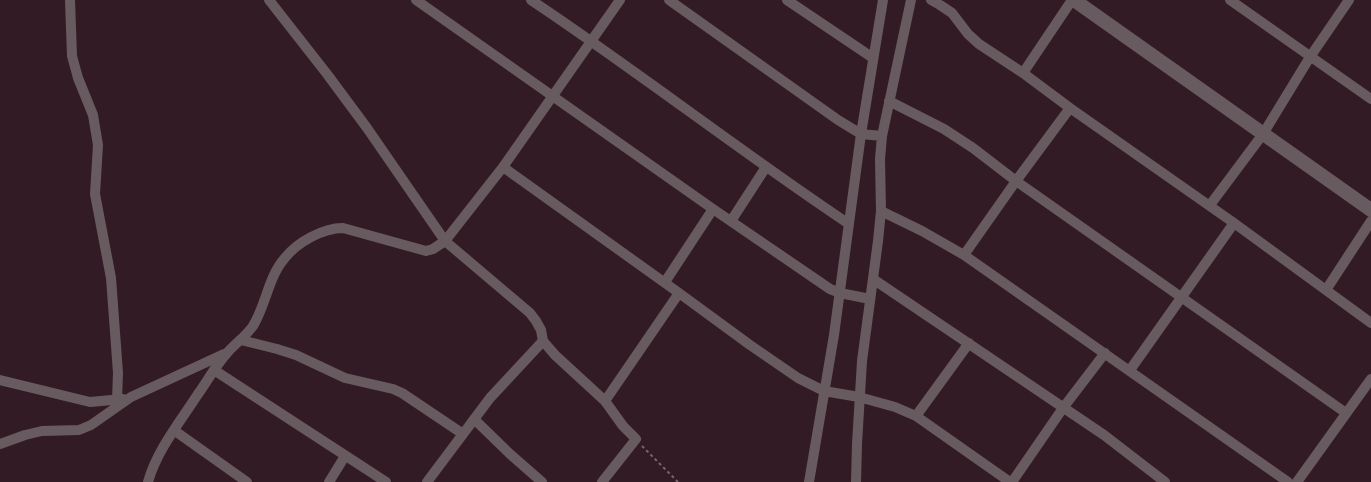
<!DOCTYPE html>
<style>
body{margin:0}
canvas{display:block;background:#331b26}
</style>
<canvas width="1371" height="482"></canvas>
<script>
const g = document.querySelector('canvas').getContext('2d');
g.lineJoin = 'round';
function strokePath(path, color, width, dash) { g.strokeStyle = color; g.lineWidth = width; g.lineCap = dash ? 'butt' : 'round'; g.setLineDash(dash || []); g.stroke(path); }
const path = new Path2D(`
 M642,446L678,482`);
const minor = new Path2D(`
 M70,0L72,56L78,78L93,115L98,145L95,194L111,278L118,373L117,400
 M269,0L327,74L367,128L445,241L530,313L536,321L541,330L543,341L555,355L605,401L623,426L636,439L602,482
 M416,0L713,209L830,289L840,293L870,299
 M531,0C639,72 741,152 849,224
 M669,0L838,120L861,134L882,136
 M787,0L873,58
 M931,0L940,5L952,13L968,34L979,44L1023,73L1070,108L1234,223L1371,323
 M1230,0L1371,99
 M1023,73L1072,0
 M889,101L944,129L973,148L1016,181L1346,413
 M503,167L679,293L750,345L798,378L824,391L859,397L895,407L916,416L1010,482
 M1210,205L1263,134L1310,57L1349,0
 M881,211L922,231L964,255L1288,482
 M731,221L766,167
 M964,255L1016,181L1070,108
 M873,279L1104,435L1165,482
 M665,282L713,209
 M1326,290L1371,221
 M241,340L277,349L296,355L345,378L393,389L402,393L463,434
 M214,370L386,482
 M1130,370L1234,223
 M0,380L90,402L123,399
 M605,401L679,293
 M916,416L969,343
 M474,419L510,454L542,482
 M175,431L247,482
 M0,444L25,435L42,431L79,430L91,425L131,397L224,354
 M148,482C157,450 180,422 198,394C208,380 216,365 227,353C236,343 246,336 253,326C266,305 268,278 284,259C297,242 323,228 343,228L426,251L433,249L445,241L503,167L620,0
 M329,482L345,456
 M427,482L490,398L543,341
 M809,482L834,335L861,134L883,0
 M856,482L857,444L862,361L878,241L881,211L880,159L882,136L911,0
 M1012,482L1063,408L1105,353
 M1297,482L1371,379`);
const tertiary = new Path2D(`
 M1074,0L1371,210`);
strokePath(path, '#79646d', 2, [3, 3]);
strokePath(minor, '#685b60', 10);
strokePath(tertiary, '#685b60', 14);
</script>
